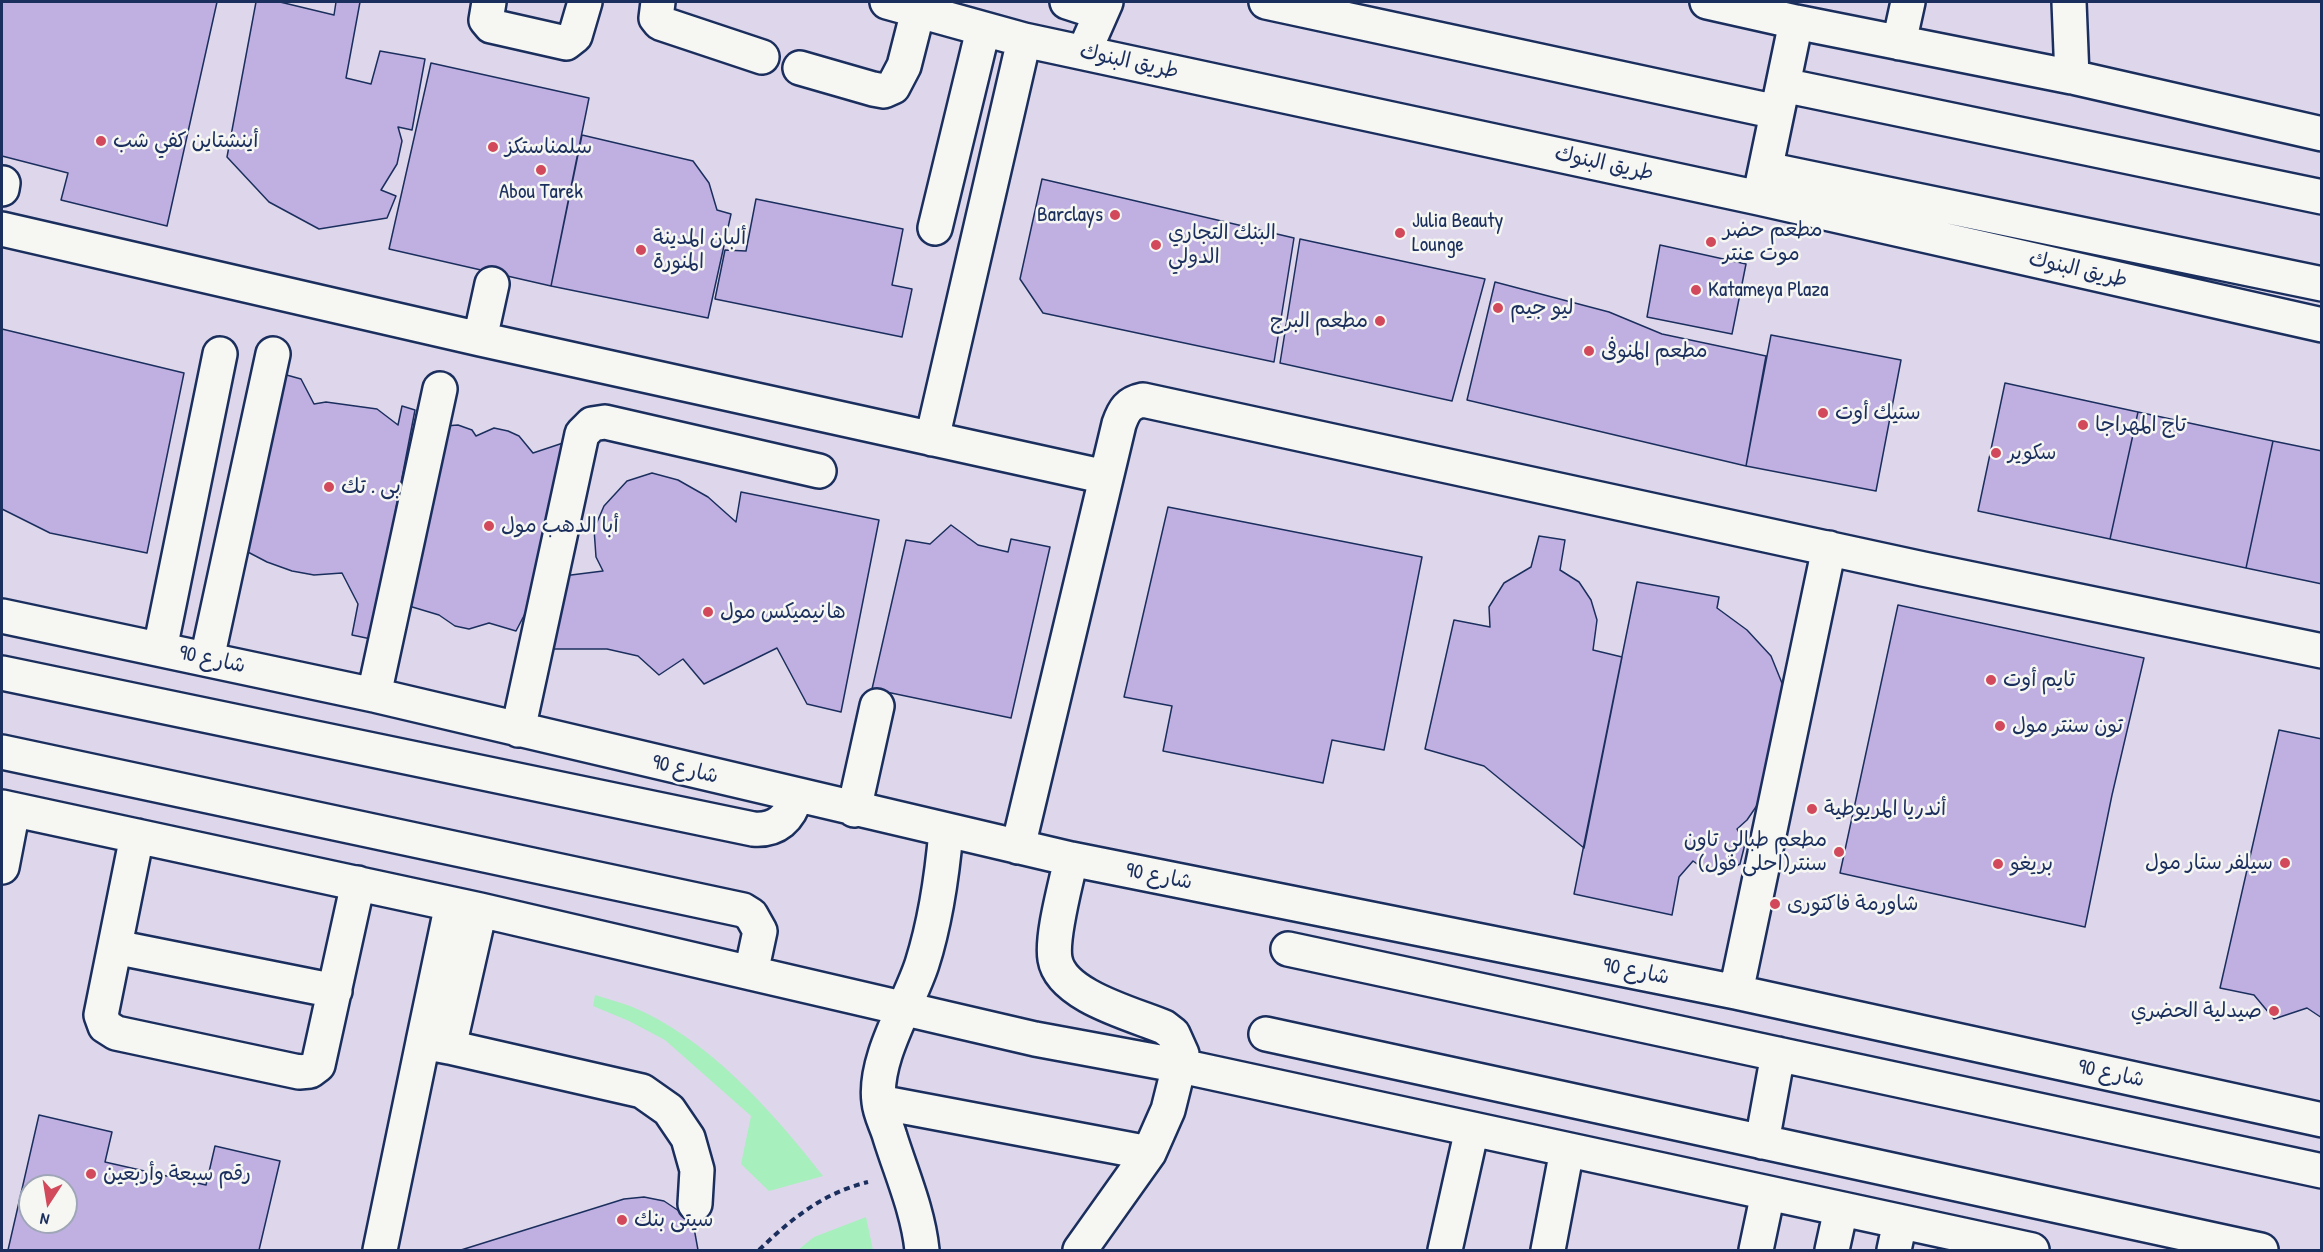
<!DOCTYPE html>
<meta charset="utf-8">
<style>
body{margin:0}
#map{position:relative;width:2323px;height:1252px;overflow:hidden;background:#ebe8ef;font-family:"Patrick Hand",sans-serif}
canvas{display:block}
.frame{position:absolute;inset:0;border:3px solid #1b2f5e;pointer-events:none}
.north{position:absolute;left:18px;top:1174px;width:60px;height:60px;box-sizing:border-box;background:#f6f6f2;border:2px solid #9ea6b7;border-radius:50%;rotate:192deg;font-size:16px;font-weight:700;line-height:24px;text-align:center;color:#1b2f5e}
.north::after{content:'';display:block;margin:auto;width:21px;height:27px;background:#d1495b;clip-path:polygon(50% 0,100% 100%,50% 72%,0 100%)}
</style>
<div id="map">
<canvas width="2323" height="1252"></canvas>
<div class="frame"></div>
<div class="north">N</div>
</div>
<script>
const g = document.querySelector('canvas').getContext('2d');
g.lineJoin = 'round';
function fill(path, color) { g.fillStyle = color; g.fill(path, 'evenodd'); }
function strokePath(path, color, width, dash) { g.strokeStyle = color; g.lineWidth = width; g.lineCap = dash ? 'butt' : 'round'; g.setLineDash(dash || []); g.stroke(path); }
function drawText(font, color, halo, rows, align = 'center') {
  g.font = font + ' "Patrick Hand","Playpen Sans Arabic",sans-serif'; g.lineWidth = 5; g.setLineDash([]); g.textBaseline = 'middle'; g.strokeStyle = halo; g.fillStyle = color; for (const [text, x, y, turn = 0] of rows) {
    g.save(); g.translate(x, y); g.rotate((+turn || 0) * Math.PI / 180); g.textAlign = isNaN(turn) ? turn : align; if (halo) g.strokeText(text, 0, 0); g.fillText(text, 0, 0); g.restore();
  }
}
const built = new Path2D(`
 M2,2H2321V1250H2ZM30,1186H66V1222H30Z`);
const green = new Path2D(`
 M595,995C607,999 619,1002 630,1006C707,1037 773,1112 823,1176L769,1191L741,1164L751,1116L665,1040L629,1021L593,1006Z
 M866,1217L873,1250H798L814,1237Z`);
const building = new Path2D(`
 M2,2H217L167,226L61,200L68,173L2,156Z
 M256,2H280L334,15L336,2H360L346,78L371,84L380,51L425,59L412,130L398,127L402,141L397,164L381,190L396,196L387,218L319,229L269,202L227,157Z
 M431,63L589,98L551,286L389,249Z
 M582,135L693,161L709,183L717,210L731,214L708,318L551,286Z
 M1042,179L1294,238L1274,362L1043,313L1020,279Z
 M756,199L903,229L892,285L912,289L902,337L715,299L725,250L746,251Z
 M1300,239L1485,279L1452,401L1280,363Z
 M1660,245L1746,264L1732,334L1647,317Z
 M1495,282L1609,312L1662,334L1766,356L1746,466L1467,400Z
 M2,329L184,373L147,553L50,533L2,509Z
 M1771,335L1901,360L1876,491L1746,466Z
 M283,374L301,379L314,404L326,402L377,409L398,425L402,406L415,410L371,639L352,635L358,604L342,573L314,575L292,571L267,562L244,550Z
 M2005,383L2138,412L2110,539L1978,511Z
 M2138,412L2273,441L2246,568L2110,539Z
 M458,425L472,430L476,436L494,428L508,431L519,436L533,453L563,443L561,463L528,608L516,631L489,623L469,629L455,626L439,615L409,606L445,426Z
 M2273,441L2322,451V584L2246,568Z
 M652,473L678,480L708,497L736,522L741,492L879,520L841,712L807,704L777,648L704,684L683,659L659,675L638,656L607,649H546L563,576L603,571L596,557L594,529L604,506L627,481Z
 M1168,507L1422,557L1384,750L1332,740L1323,783L1163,751L1172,706L1124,697Z
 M951,525L978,545L1008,552L1011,539L1050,547L1011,718L872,689L906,540L930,544Z
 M1539,536L1565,540L1560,570L1579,582L1591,600L1597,620L1593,650L1622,657L1584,848L1484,766L1425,749L1454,620L1490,627L1489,607L1504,583L1531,567Z
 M1637,582L1719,597L1717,608L1747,630L1771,656L1786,693L1760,801L1747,820L1737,829L1745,844L1740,864L1726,872L1707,871L1693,861L1679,877L1672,915L1574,894Z
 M1898,605L2144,658L2112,795L2085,927L1840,873Z
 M2279,730L2322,739V1018L2307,1008L2274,1019L2254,995L2220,988Z
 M39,1115L112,1132L105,1162L206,1185L215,1146L280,1161L259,1250H8ZM30,1186H66V1222H30Z
 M644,1197L664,1201L682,1213L694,1228L698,1250H461L624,1199Z`);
const path = new Path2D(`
 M759,1250C791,1219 823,1193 868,1182`);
const minor = new Path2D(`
 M489,2L486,20L491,26L566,43L575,36L585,2
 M658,2L656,18L660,23L762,57
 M887,2L1024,40L1759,198L2322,325
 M1067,2L1101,13
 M1266,2L1777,112
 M1707,2L1796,22L2072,77L2322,134
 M2069,2L2072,77
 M1899,43L1908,2
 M1084,52L1106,2
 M800,68L873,89L884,91L893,87L904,66L918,11
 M1783,85L2322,197
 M1766,169L2322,284
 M2,189L3,183
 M1761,190L1796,22
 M935,228L983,30
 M2,229L480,339L1106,477
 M480,339L492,284
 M932,439L1024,40
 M2,616L374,695L1071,859L1736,992L2322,1120
 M160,649L220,354
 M207,659L273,354
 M2,673L753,829C777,831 790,818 796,796
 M374,695L440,389
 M518,730L582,434L592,424L605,422L819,471
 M2,752L743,910L751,915L760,931L751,973
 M2,807L480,910L1035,1039L1181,1066L2032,1250
 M854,810L877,706
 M137,836L101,1015L105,1026L116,1033L299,1072L310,1071L318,1065L358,883
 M1018,847L1119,424C1124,410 1128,403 1143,400L1923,569L2322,651
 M1071,859C1066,884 1051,936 1055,959C1061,996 1133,1014 1164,1027L1173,1034L1182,1054L1168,1110L1149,1153L1080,1250
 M2,867L13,810
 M452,904L423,1042L449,1047L480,910
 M115,947L335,991
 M1288,949L2322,1171
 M1736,992L1829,548
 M1266,1034L2261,1250
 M449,1047L642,1091L669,1110L688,1138L697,1170L695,1204
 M879,1102L1149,1153
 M1762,1142L1778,1054
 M380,1250L423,1042
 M922,1250C918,1211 902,1175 890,1137C887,1126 880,1114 879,1102C873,1059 909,1004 922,964C936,920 942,877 946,831
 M1445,1250L1472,1129
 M1548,1250L1567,1150
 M1756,1250L1768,1193
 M1832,1250L1841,1209
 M1894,1250L1900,1222`);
const markers = [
 [101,141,6,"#d1495b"],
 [493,147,6,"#d1495b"],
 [541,170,6,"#d1495b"],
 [1115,215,6,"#d1495b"],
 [1400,233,6,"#d1495b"],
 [1711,242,6,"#d1495b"],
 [1156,245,6,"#d1495b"],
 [641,250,6,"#d1495b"],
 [1696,290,6,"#d1495b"],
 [1498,308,6,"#d1495b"],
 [1380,321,6,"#d1495b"],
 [1589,351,6,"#d1495b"],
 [1823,413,6,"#d1495b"],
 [2083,425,6,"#d1495b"],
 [1996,453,6,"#d1495b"],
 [329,487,6,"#d1495b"],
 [489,526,6,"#d1495b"],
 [708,612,6,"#d1495b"],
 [1991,680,6,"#d1495b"],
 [2000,726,6,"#d1495b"],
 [1812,809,6,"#d1495b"],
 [1839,852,6,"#d1495b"],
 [2285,863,6,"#d1495b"],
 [1998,864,6,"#d1495b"],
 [1775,904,6,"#d1495b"],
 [2274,1011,6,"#d1495b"],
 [91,1174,6,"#d1495b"],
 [622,1220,6,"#d1495b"]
];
const streetNames = [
 ["طريق البنوك",1129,62,12],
 ["طريق البنوك",1604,164,12],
 ["طريق البنوك",2078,270,13],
 ["شارع 90",212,660,12],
 ["شارع 90",685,770,13],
 ["شارع 90",1159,877,11],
 ["شارع 90",1636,972,11],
 ["شارع 90",2111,1074,12]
];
const poiNames = [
 ["أينشتاين كفي شب",113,141],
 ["سلمناستكز",505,147],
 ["Abou Tarek",541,192,"center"],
 ["Barclays",1103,215,"right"],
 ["Julia Beauty",1412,221],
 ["Lounge",1412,245],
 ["مطعم حضر",1723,230],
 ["موت عنتر",1723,254],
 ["البنك التجاري",1168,233],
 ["الدولي",1168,257],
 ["ألبان المدينة",653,238],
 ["المنورة",653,262],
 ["Katameya Plaza",1708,290],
 ["ليو جيم",1510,308],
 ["مطعم البرج",1368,321,"right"],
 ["مطعم المنوفى",1601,351],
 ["ستيك أوت",1835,413],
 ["تاج المهراجا",2095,425],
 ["سكوير",2008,453],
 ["بى . تك",341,487],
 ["أبا الدهب مول",501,526],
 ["هانيميكس مول",720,612],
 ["تايم أوت",2003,680],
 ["تون سنتر مول",2012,726],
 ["أندريا المريوطية",1824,809],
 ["مطعم طبالي تاون",1827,840,"right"],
 ["سنتر(احلى فول)",1827,864,"right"],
 ["سيلفر ستار مول",2273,863,"right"],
 ["بريغو",2010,864],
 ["شاورمة فاكتورى",1787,904],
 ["صيدلية الحضري",2262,1011,"right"],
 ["رقم سبعة وأربعين",103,1174],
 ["سيتى بنك",634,1220]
];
fill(built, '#ded7eb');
fill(green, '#a7efbd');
fill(building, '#c0b0e1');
strokePath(building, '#1b2f5e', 1.5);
strokePath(minor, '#1b2f5e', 38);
strokePath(path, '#1b2f5e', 4, [6, 4.5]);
strokePath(minor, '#f6f6f2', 33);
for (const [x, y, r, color] of markers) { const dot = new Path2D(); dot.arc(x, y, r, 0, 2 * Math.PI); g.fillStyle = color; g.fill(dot); strokePath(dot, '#f6f6f2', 2); }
drawText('21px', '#1b2f5e', '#f6f6f2', streetNames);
drawText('21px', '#1b2f5e', '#f6f6f2', poiNames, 'left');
</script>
